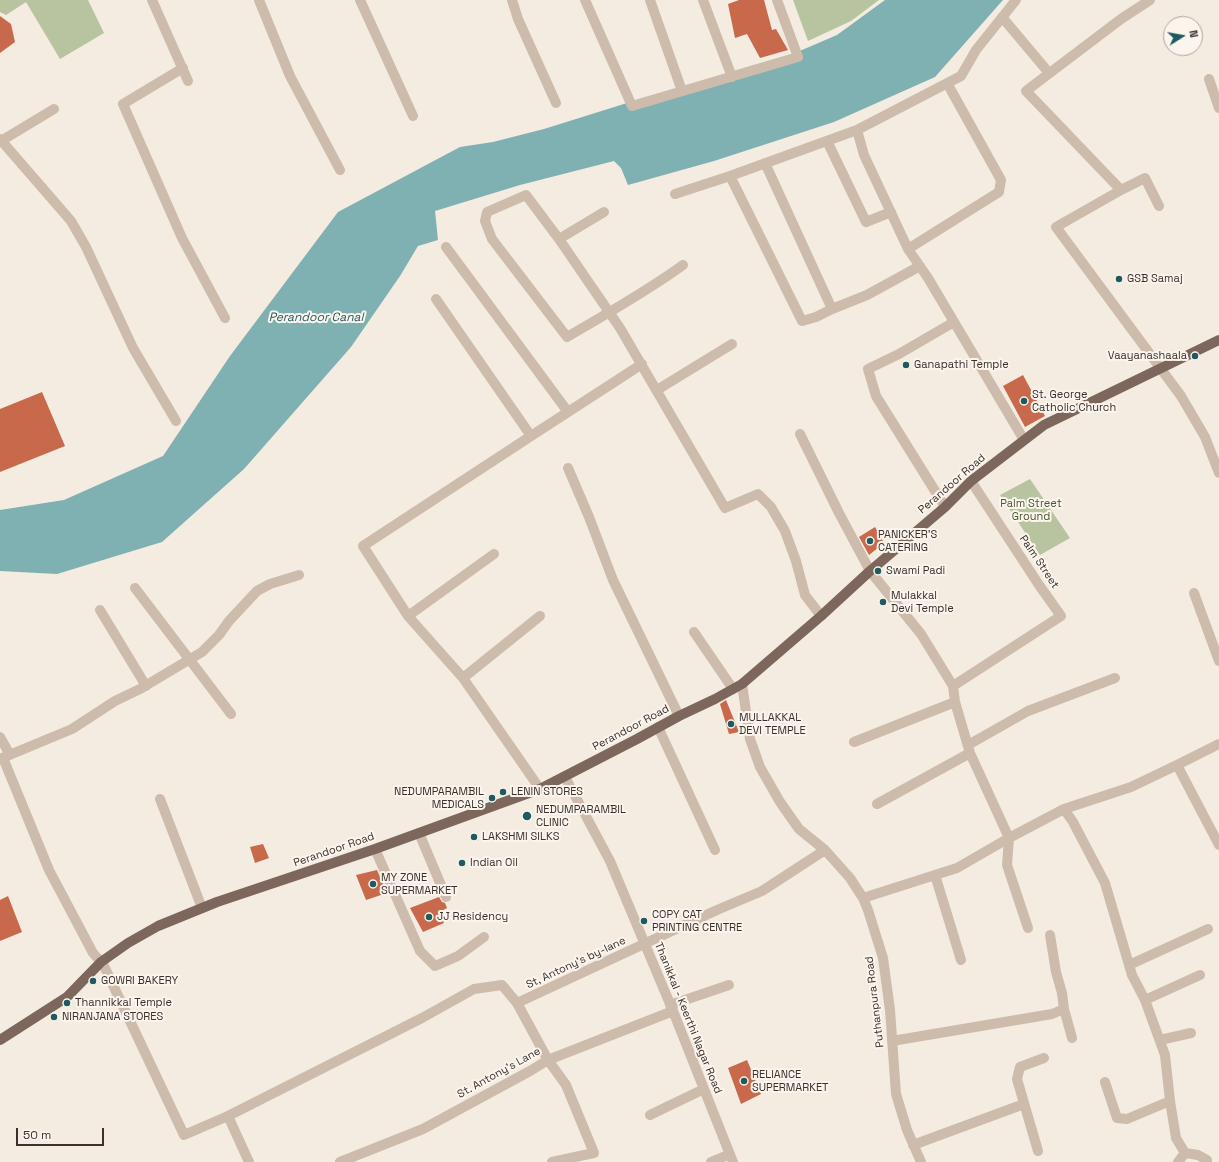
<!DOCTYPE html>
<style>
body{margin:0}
#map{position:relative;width:1219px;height:1162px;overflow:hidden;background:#f4ebe1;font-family:"Space Grotesk",sans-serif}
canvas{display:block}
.north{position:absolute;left:1163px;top:16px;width:40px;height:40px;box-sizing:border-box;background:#fbf5ee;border:1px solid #aea6a0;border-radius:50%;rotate:79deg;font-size:11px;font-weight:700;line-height:16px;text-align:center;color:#3b302b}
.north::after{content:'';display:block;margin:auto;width:14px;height:18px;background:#1f5a5e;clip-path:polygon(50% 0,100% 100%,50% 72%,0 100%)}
.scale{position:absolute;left:16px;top:1128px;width:88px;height:18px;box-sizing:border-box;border:2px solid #3b302b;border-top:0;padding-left:5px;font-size:12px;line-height:14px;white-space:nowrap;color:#3b302b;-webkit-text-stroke:3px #fbf5ee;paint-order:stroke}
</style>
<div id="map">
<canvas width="1219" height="1162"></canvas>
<div class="north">N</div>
<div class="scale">50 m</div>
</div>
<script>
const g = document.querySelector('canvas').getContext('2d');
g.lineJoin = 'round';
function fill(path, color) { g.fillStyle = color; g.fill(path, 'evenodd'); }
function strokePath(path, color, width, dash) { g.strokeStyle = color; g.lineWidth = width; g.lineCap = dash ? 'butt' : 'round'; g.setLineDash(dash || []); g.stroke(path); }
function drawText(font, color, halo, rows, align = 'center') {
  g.font = font + ' "Space Grotesk",sans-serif'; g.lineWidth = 4; g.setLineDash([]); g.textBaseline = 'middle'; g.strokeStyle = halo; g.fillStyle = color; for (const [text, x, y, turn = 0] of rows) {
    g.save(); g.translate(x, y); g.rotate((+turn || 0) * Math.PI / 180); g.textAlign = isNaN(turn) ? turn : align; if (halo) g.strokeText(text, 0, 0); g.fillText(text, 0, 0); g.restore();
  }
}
const green = new Path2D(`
 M0,0H88L104,33L60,59L26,2L6,15L0,12Z
 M793,0H879L851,21L808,41Z
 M1030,479L1070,538L1040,555L1000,495Z`);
const water = new Path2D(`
 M885,0H1003L935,77L834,122L714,161L628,185L621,168L614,161L520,185L435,211L438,240L418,246L400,276L351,347L244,469L162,542L57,574L0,571V510L64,500L163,456L230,356L338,212L460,147L493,142L544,129L643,98L774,62L837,35Z`);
const building = new Path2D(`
 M739,0H764L772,30L776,29L788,50L760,58L747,34L735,38L728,4Z
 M0,16L11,24L15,42L0,53Z
 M1023,375L1045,416L1025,427L1003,386Z
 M42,392L65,446L0,472V409Z
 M875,527L884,543L869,555L859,537Z
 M726,700L739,732L729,734L720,704Z
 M263,844L269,858L255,863L250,847Z
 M377,870L387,893L366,900L356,875Z
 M8,896L22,932L0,941V900Z
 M439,897L442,902L445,903L447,908L440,912L444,923L423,932L410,908Z
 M747,1060L761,1094L741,1104L728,1068Z`);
const minor = new Path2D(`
 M152,0L188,81
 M259,0L290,76L340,170
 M360,0L413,116
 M512,0L518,19L556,103
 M585,0L632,106L798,57L777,0
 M650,0L682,91
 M703,0L732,77
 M1150,0L1121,19L1026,91L1121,190L1145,178L1159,206
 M1002,17L1049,73
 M183,68L123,104L182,238L225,318
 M1209,79L1219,108
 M857,130L864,155L908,249L928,278L1024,440
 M0,139L71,221L86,247L133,348L176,421
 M1,141L54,109
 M827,141L866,222L891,212
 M765,163L832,309L867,295L920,266
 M730,176L802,321L816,317L832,309
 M1121,190L1056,227L1181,396L1205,437L1219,473
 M675,194L730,176L857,130L961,76L976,50L1016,0
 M559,239L604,212
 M446,247L568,412L531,436
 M908,249L999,192L1001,180L947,83
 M683,265C646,292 606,314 567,337L492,239L485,221L487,212L526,195L559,239L620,328L725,508L758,494L771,507L785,531L796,561L805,595L821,616
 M436,299L531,436L363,546L408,616L463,678L540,789
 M657,390L732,344
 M568,412L642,364
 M800,434L839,513L870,571L921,634L953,686L955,702L970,753L1009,838L1007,865L1028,928
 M568,468L589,517L613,580L679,716
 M945,507L876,396L868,369L899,354L954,322
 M135,588L231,714
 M1194,593L1219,661
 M100,610L146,686
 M408,616L494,554
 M694,632L733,689
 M463,678L540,616
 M742,684L750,739L760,767L780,802L799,829L825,850L850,878L863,898L868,910L883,958L890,1010L896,1094L907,1130L921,1162
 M953,686L1061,616L1039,585L971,481
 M658,727L715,850
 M0,737L10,755
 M854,742L955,702
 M968,745L1028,711L1115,678
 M3,758L49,870L93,953L103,964L184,1135L228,1116L249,1162
 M0,759L72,729L115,701L140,689L202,652L219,635L229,621L257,591L270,584L299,575
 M1177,765L1219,845
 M565,777L610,861L673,1011L733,1162
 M160,799L202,908
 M877,804L970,753
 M1064,809L1073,822L1105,883L1132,975L1145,1000L1165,1055L1170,1101L1176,1138L1185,1153L1198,1155L1207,1160V1162
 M419,833L446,897
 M375,849L420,951L435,966L458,956L484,937
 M935,875L961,960
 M863,898L957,868L1009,838L1064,809L1131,787L1177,765L1219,744
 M1129,965L1208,929
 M1145,1000L1200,975
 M517,1003L717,910L762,891L825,850
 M670,1005L729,985
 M1064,1009L1072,1038
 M1160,1040L1191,1033
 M892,1041L1052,1014L1064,1009L1062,993L1056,972L1050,935
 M1105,1082L1117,1118L1127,1119L1170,1101
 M650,1115L704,1089
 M228,1116L422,1018L474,989L502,985L517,1003L548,1060L566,1085L594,1153L552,1162
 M913,1145L1024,1104
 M1038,1151L1017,1079L1020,1067L1044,1058
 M340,1162L423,1129L530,1071L548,1060L673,1011
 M711,1162L730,1154
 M1178,1162L1185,1153`);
const major = new Path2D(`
 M0,1040L67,997L101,962L128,943L158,926L217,902L375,849L540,789L637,739L679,716L715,699L742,684L821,616L870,571L945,507L971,481L1044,425L1219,340`);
const markers = [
 [1119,279,4,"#1f5a5e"],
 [1195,356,4,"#1f5a5e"],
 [906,365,4,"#1f5a5e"],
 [1024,401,4,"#1f5a5e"],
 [870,541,4,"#1f5a5e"],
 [878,571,4,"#1f5a5e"],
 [883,602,4,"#1f5a5e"],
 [731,724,4,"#1f5a5e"],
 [503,792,4,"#1f5a5e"],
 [492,798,4,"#1f5a5e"],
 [527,816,5,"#1f5a5e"],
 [474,837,4,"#1f5a5e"],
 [462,863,4,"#1f5a5e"],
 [373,884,4,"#1f5a5e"],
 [429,917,4,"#1f5a5e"],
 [644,921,4,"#1f5a5e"],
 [93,981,4,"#1f5a5e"],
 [67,1003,4,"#1f5a5e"],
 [54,1017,4,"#1f5a5e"],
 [744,1081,4,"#1f5a5e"]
];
const poiNames = [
 ["GSB Samaj",1127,279],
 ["Vaayanashaala",1187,356,"right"],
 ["Ganapathi Temple",914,365],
 ["St. George",1032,395],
 ["Catholic Church",1032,408],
 ["PANICKER'S",878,535],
 ["CATERING",878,548],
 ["Swami Padi",886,571],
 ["Mulakkal",891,596],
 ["Devi Temple",891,609],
 ["MULLAKKAL",739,718],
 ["DEVI TEMPLE",739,731],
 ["NEDUMPARAMBIL",484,792,"right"],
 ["MEDICALS",484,805,"right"],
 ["LENIN STORES",511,792],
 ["NEDUMPARAMBIL",536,810],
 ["CLINIC",536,823],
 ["LAKSHMI SILKS",482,837],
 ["Indian Oil",470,863],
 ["MY ZONE",381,878],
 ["SUPERMARKET",381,891],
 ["COPY CAT",652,915],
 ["PRINTING CENTRE",652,928],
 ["JJ Residency",437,917],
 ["GOWRI BAKERY",101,981],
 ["Thannikkal Temple",75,1003],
 ["NIRANJANA STORES",62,1017],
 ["RELIANCE",752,1075],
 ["SUPERMARKET",752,1088]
];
const streetNames = [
 ["Perandoor Road",952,484,-41],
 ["Palm Street",1039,562,56],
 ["Perandoor Road",631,728,-28],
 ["Perandoor Road",334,850,-19],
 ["St, Antony's by-lane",576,963,-25],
 ["Puthanpura Road",875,1002,-97],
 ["Thanikkal - Keerthi Nagar Road",688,1018,68],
 ["St. Antony's Lane",499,1073,-29]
];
const parkNames = [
 ["Palm Street",1031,504],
 ["Ground",1031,517]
];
const waterNames = [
 ["Perandoor Canal",316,318]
];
fill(green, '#b8c4a0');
fill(water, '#7fb0b2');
fill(building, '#c8694b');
strokePath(minor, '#cdbbac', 10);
strokePath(major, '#7d675c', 10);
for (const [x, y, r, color] of markers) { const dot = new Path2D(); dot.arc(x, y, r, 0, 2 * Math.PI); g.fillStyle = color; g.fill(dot); strokePath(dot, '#fbf5ee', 1.5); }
drawText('11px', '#3b302b', '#fbf5ee', poiNames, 'left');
drawText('11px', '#3b302b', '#fbf5ee', streetNames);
drawText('11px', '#4a5a2e', '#fbf5ee', parkNames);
drawText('italic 12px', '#1f5a5e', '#fbf5ee', waterNames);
</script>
